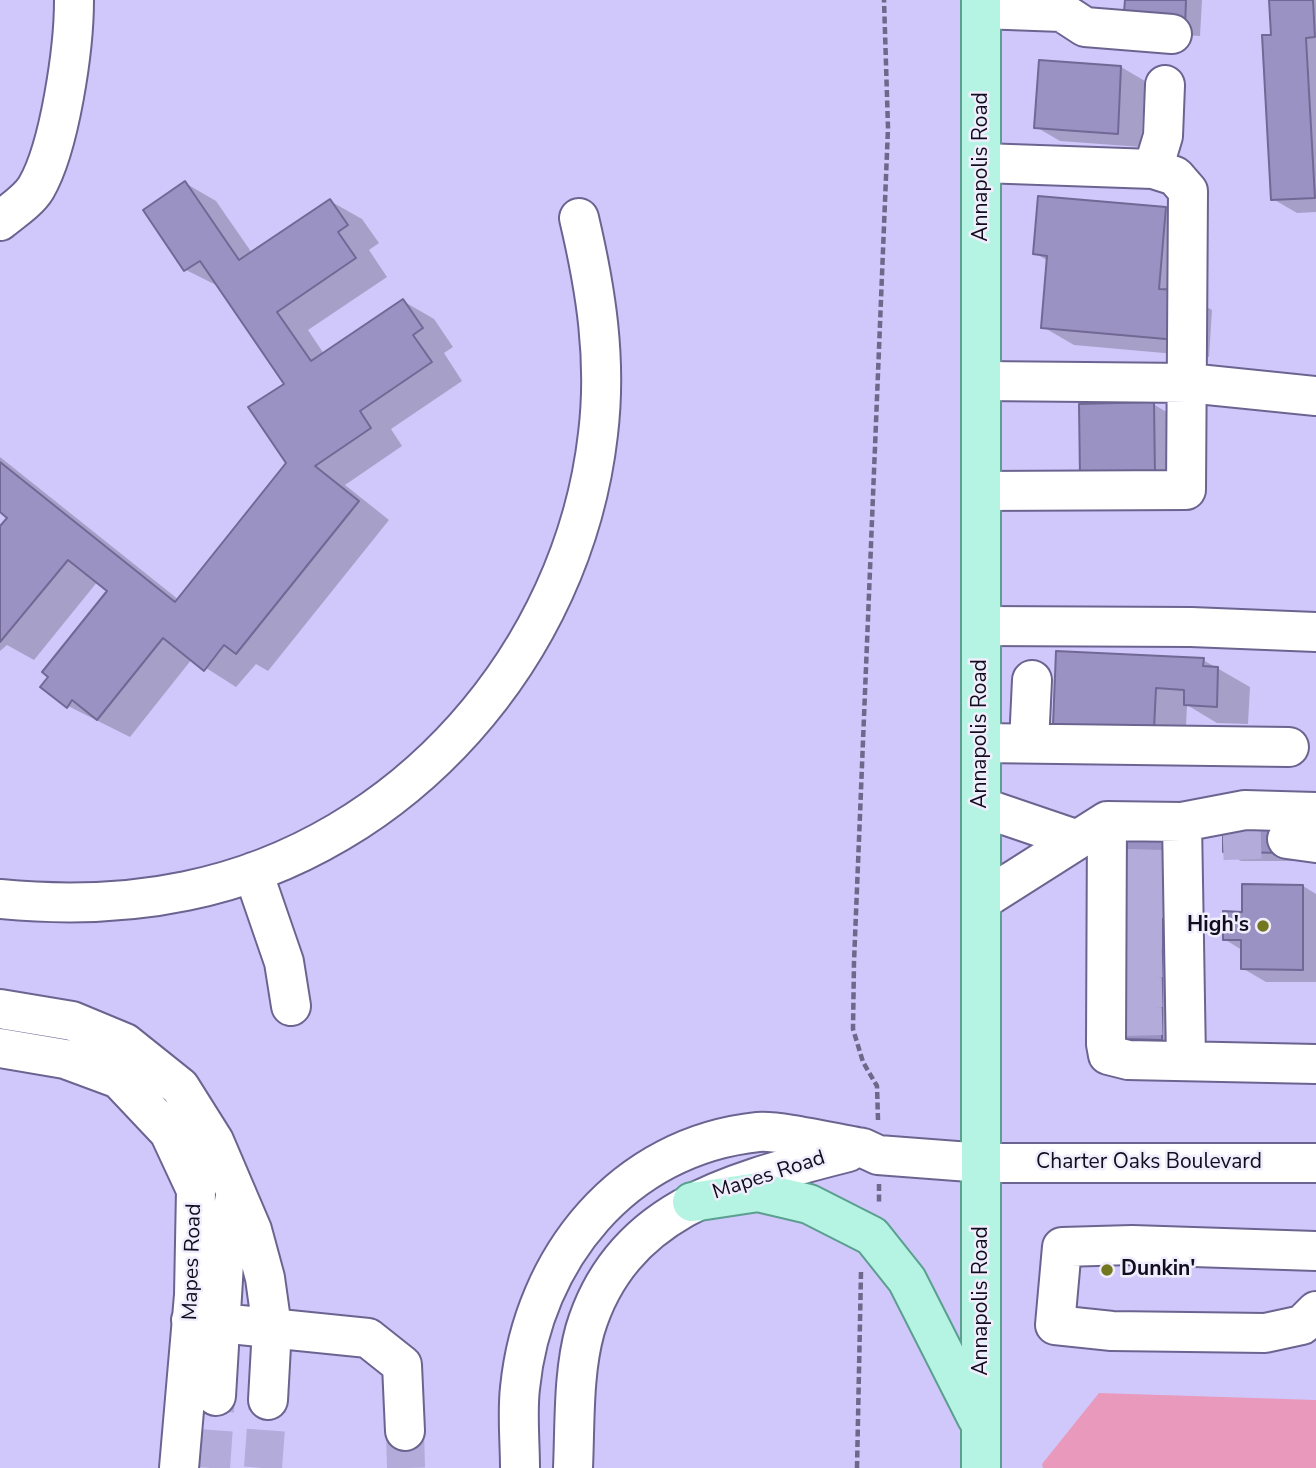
<!DOCTYPE html>
<style>
body{margin:0}
canvas{display:block;background:#d0c7fa}
</style>
<canvas width="1316" height="1468"></canvas>
<script>
const g = document.querySelector('canvas').getContext('2d');
g.lineJoin = 'round';
function fill(path, color) { g.fillStyle = color; g.fill(path, 'evenodd'); }
function strokePath(path, color, width, dash) { g.strokeStyle = color; g.lineWidth = width; g.lineCap = dash ? 'butt' : 'round'; g.setLineDash(dash || []); g.stroke(path); }
function drawText(font, color, halo, rows, align = 'center') {
  g.font = font + ' "Nunito Sans",sans-serif'; g.lineWidth = 5; g.setLineDash([]); g.textBaseline = 'middle'; g.strokeStyle = halo; g.fillStyle = color; for (const [text, x, y, turn = 0] of rows) {
    g.save(); g.translate(x, y); g.rotate((+turn || 0) * Math.PI / 180); g.textAlign = isNaN(turn) ? turn : align; if (halo) g.strokeText(text, 0, 0); g.fillText(text, 0, 0); g.restore();
  }
}
const green = new Path2D(`
 M1099,1393L1316,1400V1468H1043L1042,1464Z`);
const shadow = new Path2D(`
 M1127,0H1202L1200,36L1141,32Z
 M1271,0H1316V212L1297,213L1273,199Z
 M1121,67L1145,81L1141,147L1060,141L1036,127Z
 M185,183L216,201L252,253L330,201L362,219L379,243L369,250L387,277L308,330L324,354L403,301L434,319L453,347L444,353L462,381L391,429L402,446L345,485L389,520L268,671L256,664L236,687L192,659L130,737L68,706L110,591L98,581L34,660L7,645L0,651V529L9,518L0,510V457L179,600L289,463L286,384L220,287L186,270Z
 M1166,209L1197,227L1191,298L1212,310L1209,357L1074,345L1043,327L1048,261L1035,253Z
 M1153,404L1177,418L1178,488L1106,489Z
 M1203,660L1250,687L1248,724L1217,723L1187,705L1185,747L1055,724Z
 M1303,833L1302,861H1241L1225,851Z
 M1163,840L1170,845L1168,1043H1134L1127,1038Z
 M1303,886L1316,894V982H1266L1242,968V950L1224,939L1244,913Z`);
const building = new Path2D(`
 M1125,0H1186L1185,28L1123,23Z
 M1269,0H1313L1315,37L1306,38L1315,198L1271,200L1262,35H1271Z
 M1039,60L1121,66L1118,134L1034,128Z
 M185,181L239,260L330,199L348,225L338,232L356,258L277,312L311,361L403,299L423,328L413,335L432,362L360,411L371,428L315,466L359,501L236,654L224,645L204,671L163,638L97,720L72,700L67,708L40,687L48,677L42,672L107,591L68,560L0,642V526L7,518L0,512V462L175,602L286,463L248,407L284,384L200,261L184,271L143,210Z
 M1038,196L1166,207L1159,289L1181,290L1177,340L1041,328L1047,256L1033,254Z
 M1154,402L1155,475L1080,476L1079,404Z
 M1056,651L1204,658L1203,666L1218,667L1217,707L1184,705V690L1156,688L1154,729L1053,725Z
 M1244,821L1287,822V853L1223,852V831H1244Z
 M1127,838L1163,839L1162,1040L1125,1039Z
 M1242,884L1303,885V970L1241,969V940H1223V911L1242,912Z`);
const minorTunnel = new Path2D(`
 M1223,841L1287,839
 M1127,868L1163,869
 M1126,899H1163
 M1126,930H1162
 M1126,959L1162,958
 M1126,989L1162,988
 M1125,1017L1162,1016
 M405,1431L406,1468
 M211,1468L216,1396
 M263,1468L268,1400`);
const path = new Path2D(`
 M878,1120L877,1086L863,1062L853,1029L854,962L888,128L884,0
 M879,1184V1204
 M857,1468L861,1272`);
const minor = new Path2D(`
 M981,9L1062,12L1085,27L1172,34
 M982,163L1153,169L1163,136L1165,85
 M0,221C12,211 28,201 36,188C60,147 74,48 74,0
 M982,381L1188,383L1316,396
 M982,491L1186,490L1188,191L1175,176L1153,169
 M982,626L1191,627L1316,632
 M981,743L1289,747
 M1029,743L1032,680
 M981,807L1075,839
 M1107,821L1106,1044L1108,1055L1128,1060L1316,1064
 M1182,822L1186,1060
 M1287,839L1316,843
 M253,872L284,962L291,1006
 M0,899C63,905 124,904 186,891C404,847 573,654 598,434C607,360 596,290 579,218
 M981,901L1107,821L1182,822L1245,810L1316,812
 M0,1009L72,1021L125,1043L180,1087L214,1141L252,1230L265,1278L272,1328L268,1400
 M0,1048L65,1059L119,1079L169,1132L196,1190L194,1295L179,1468
 M1316,1251L1132,1245L1062,1247L1055,1325L1112,1331L1265,1333L1302,1325L1316,1311
 M191,1320L368,1338L402,1365L405,1431
 M216,1396L225,1246L235,1197
 M520,1468C520,1442 517,1414 520,1388C533,1258 623,1146 758,1132C780,1130 837,1144 863,1148L878,1155L983,1163H1316
 M573,1468C575,1423 573,1373 585,1330C622,1206 737,1181 848,1152`);
const major = new Path2D(`
 M692,1202L758,1192L809,1204L872,1236L907,1280L977,1418
 M981,1468V0`);
const markers = [
 [1263,926,7,"#737720"],
 [1107,1270,7,"#737720"]
];
const streetNames = [
 ["Annapolis Road",982,167,-90],
 ["Annapolis Road",981,734,-90],
 ["Charter Oaks Boulevard",1149,1163],
 ["Mapes Road",769,1176,-18],
 ["Mapes Road",193,1262,-88],
 ["Annapolis Road",982,1301,-90]
];
const poiNames = [
 ["High's",1249,926],
 ["Dunkin'",1121,1270,"left"]
];
fill(green, '#e99abc');
fill(shadow, '#0003');
fill(building, '#9a92c2');
strokePath(building, '#716895', 2);
strokePath(minorTunnel, '#b3abd9', 38, [38, 19]);
strokePath(minor, '#6c6490', 42);
strokePath(major, '#5b9f91', 42);
strokePath(path, '#6e688a', 4.5, [7, 3.5]);
strokePath(minor, '#fff', 38);
strokePath(major, '#b5f4e2', 38);
for (const [x, y, r, color] of markers) { const dot = new Path2D(); dot.arc(x, y, r, 0, 2 * Math.PI); g.fillStyle = color; g.fill(dot); strokePath(dot, '#f0eefd', 2.5); }
drawText('21px', '#110d1f', '#f0eefd', streetNames);
drawText('bold 21px', '#110d1f', '#f0eefd', poiNames, 'right');
</script>
